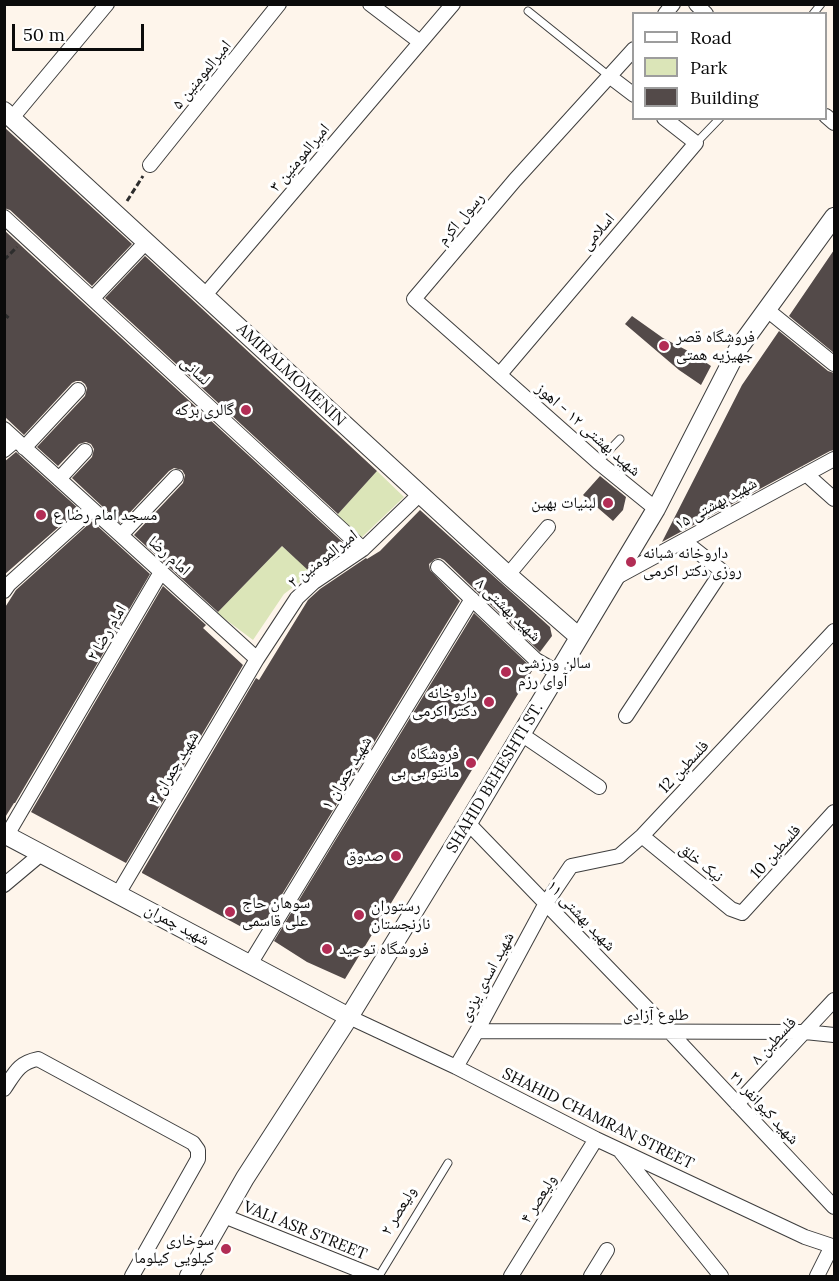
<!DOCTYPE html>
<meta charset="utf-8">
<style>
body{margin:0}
#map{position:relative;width:839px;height:1281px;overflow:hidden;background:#fef5eb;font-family:Lora,serif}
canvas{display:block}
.frame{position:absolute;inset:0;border:6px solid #0b0b0b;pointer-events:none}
.legend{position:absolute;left:632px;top:12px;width:195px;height:108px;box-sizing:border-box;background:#fff;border:2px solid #9d9d9d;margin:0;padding:8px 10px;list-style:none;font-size:18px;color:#0b0b0b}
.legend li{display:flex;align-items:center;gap:12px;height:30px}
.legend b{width:30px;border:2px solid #9d9d9d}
.scale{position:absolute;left:12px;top:24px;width:132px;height:27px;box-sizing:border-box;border:3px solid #0b0b0b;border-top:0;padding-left:8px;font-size:18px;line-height:21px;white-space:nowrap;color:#0b0b0b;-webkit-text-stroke:4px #fff;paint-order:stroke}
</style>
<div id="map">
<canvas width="839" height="1281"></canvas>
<div class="frame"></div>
<ul class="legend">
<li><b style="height:8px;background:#fff"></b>Road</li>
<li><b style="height:16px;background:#dbe5b8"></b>Park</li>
<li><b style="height:16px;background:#534a49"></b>Building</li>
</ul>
<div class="scale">50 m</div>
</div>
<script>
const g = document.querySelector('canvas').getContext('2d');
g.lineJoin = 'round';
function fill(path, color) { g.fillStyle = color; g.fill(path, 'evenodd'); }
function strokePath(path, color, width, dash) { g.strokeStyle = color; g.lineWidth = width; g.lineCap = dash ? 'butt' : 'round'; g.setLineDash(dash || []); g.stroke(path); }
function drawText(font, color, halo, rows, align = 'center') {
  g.font = font + ' Lora,"Noto Naskh Arabic",serif'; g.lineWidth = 6; g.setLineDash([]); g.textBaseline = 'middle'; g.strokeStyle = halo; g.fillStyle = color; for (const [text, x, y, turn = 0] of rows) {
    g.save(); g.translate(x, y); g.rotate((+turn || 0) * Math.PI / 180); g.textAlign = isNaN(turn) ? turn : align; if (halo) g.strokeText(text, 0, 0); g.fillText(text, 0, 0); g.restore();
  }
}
const green = new Path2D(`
 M377,471L404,497L361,538L337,515Z
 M282,546L312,573L284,594L253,640L217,613Z`);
const building = new Path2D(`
 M4,127L132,244L92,286L10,210L4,208Z
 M4,230L349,548L311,573L282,546L218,612L134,535L183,483L185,475L182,470L174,468L169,471L120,523L72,478L92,457L94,449L91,444L86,442L79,444L58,466L37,447L85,396L87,388L85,384L81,381H76L72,383L24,435L4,416Z
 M834,250V353L789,316Z
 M145,256L377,471L338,514L105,298Z
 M632,316L663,338L692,353L711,366L701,385L679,370L625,324Z
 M779,331L828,371L834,373V450L830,451L662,542L742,385Z
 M16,452L79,509L4,575V462Z
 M600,476L626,497L623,510L613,521L583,495Z
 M420,510L550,627L552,636L540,652L444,560L440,558L435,559L429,564L430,570L460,601L264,924L249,931L142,873V872L256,678L259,680L308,600L320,589L366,558L367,559L380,551Z
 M92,521L150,574L15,803H14L4,819V609L16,590Z
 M163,586L206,625L203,628L243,665L126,863L31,812Z
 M474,613L532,668V671L345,979L307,962L274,941Z`);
const path = new Path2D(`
 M127,201L143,176
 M4,260L17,247
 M4,314L10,319`);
const service = new Path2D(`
 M528,11L609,76
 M813,14L821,4
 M696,143L720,118
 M598,462L620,439
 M379,1276L448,1163`);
const minor = new Path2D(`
 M370,4L420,42
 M696,4L706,14
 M665,14L673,4
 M634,49L515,180L414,299L598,462L656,509
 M609,76L634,95
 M826,116L834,123
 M12,118L107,4
 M150,165L279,4
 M4,217L363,549
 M205,295L453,4
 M93,298L147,241
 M766,309L834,364
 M500,374L696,143L664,118
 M4,429L257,659
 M24,448L78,390
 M4,450L16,440
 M806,474L834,499
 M59,479L85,451
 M121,535L176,477
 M438,567L536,660L559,673
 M508,575L548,527
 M615,578L834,459
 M4,591L9,584L92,509
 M626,716L722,571L684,541
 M521,734L599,787
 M468,823L670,1032L834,1207
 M7,835L161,572
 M642,836L731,909L742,913L834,812
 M4,885L41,854
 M118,894L257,659L297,598L314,582L363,549L420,494
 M250,964L472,599
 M349,1017L456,1067L596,1139L805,1237L832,1246H834
 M477,1031L805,1032L834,1035
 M456,1067L477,1031L546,903L571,866L619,856L642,836L834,631
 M4,1089C15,1073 18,1063 38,1059L193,1143L198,1150V1159L132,1276
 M737,1104L834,1000
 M621,1152L721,1276
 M224,1216L374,1276
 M511,1276L596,1139
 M591,1276L607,1250
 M817,1276L832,1246`);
const tertiary = new Path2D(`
 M4,111L508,575L579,637
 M4,834L349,1017
 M189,1276L245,1178L349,1017L468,823L656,509L738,349L834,217`);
const markers = [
 [664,346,6,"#b22d55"],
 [246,410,6,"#b22d55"],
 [608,503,6,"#b22d55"],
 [41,515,6,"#b22d55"],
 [631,562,6,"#b22d55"],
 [506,672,6,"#b22d55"],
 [489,702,6,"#b22d55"],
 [471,763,6,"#b22d55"],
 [396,856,6,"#b22d55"],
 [230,912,6,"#b22d55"],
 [359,915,6,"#b22d55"],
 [327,949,6,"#b22d55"],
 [226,1249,6,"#b22d55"]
];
const streetNames = [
 ["امیرالمومنین ۵",202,75,-51],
 ["امیرالمومنین ۳",300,158,-50],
 ["رسول اکرم",461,219,-50],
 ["اسلامی",598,232,-50],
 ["لسانی",195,371,43],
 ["AMIRALMOMENIN",291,375,43],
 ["شهید بهشتی ۱۲ - اهوز",588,430,41],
 ["شهید بهشتی ۱۵",716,504,-29],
 ["امام رضا",169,556,42],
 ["امیرالمومنین ۲",323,559,-38],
 ["شهید بهشتی ۸",508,610,44],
 ["امام رضا ۲",107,633,-60],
 ["فلسطین 12",684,767,-47],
 ["شهید چمران ۳",174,768,-59],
 ["شهید چمران ۱",347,773,-59],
 ["SHAHID BEHESHTI ST.",495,778,-59],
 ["فلسطین 10",776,852,-48],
 ["نیک خلق",701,863,39],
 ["شهید بهشتی ۱۱",581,916,46],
 ["شهید چمران",177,925,28],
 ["شهید اسدی یزدی",487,977,-62],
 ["طلوع آزادی",656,1015],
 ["فلسطین ۸",774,1041,-47],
 ["شهید کیوانفر ۲۱",764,1108,47],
 ["SHAHID CHAMRAN STREET",598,1119,26],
 ["ولیعصر ۴",539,1199,-58],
 ["ولیعصر ۲",399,1211,-59],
 ["VALI ASR STREET",305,1231,22]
];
const poiNames = [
 ["فروشگاه قصر",676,337],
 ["جهیزیه همتی",676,355],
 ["گالری برکه",234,410,"right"],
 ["لبنیات بهین",596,503,"right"],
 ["مسجد امام رضا ع",53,515],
 ["داروخانه شبانه",643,553],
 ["روزی دکتر اکرمی",643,571],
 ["سالن ورزشی",518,663],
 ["آوای رزم",518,681],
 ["داروخانه",477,693,"right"],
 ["دکتر اکرمی",477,711,"right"],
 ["فروشگاه",459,754,"right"],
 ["مانتو بی بی",459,772,"right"],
 ["صدوق",384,856,"right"],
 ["سوهان حاج",242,903],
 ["علی قاسمی",242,921],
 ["رستوران",371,906],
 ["نارنجستان",371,924],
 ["فروشگاه توحید",339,949],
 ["سوخاری",214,1240,"right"],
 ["کیلویی کیلوما",214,1258,"right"]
];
fill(green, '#dbe5b8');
fill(building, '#534a49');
strokePath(service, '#3e3e3e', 9);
strokePath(minor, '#3e3e3e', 16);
strokePath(tertiary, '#3e3e3e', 20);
strokePath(path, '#2d2d2d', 3, [6, 3]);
strokePath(service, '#fff', 7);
strokePath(minor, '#fff', 14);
strokePath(tertiary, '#fff', 18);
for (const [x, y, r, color] of markers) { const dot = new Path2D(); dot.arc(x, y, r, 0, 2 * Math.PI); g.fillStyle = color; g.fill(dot); strokePath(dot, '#fff', 2); }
drawText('16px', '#0b0b0b', '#fff', streetNames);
drawText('16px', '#0b0b0b', '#fff', poiNames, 'left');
</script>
